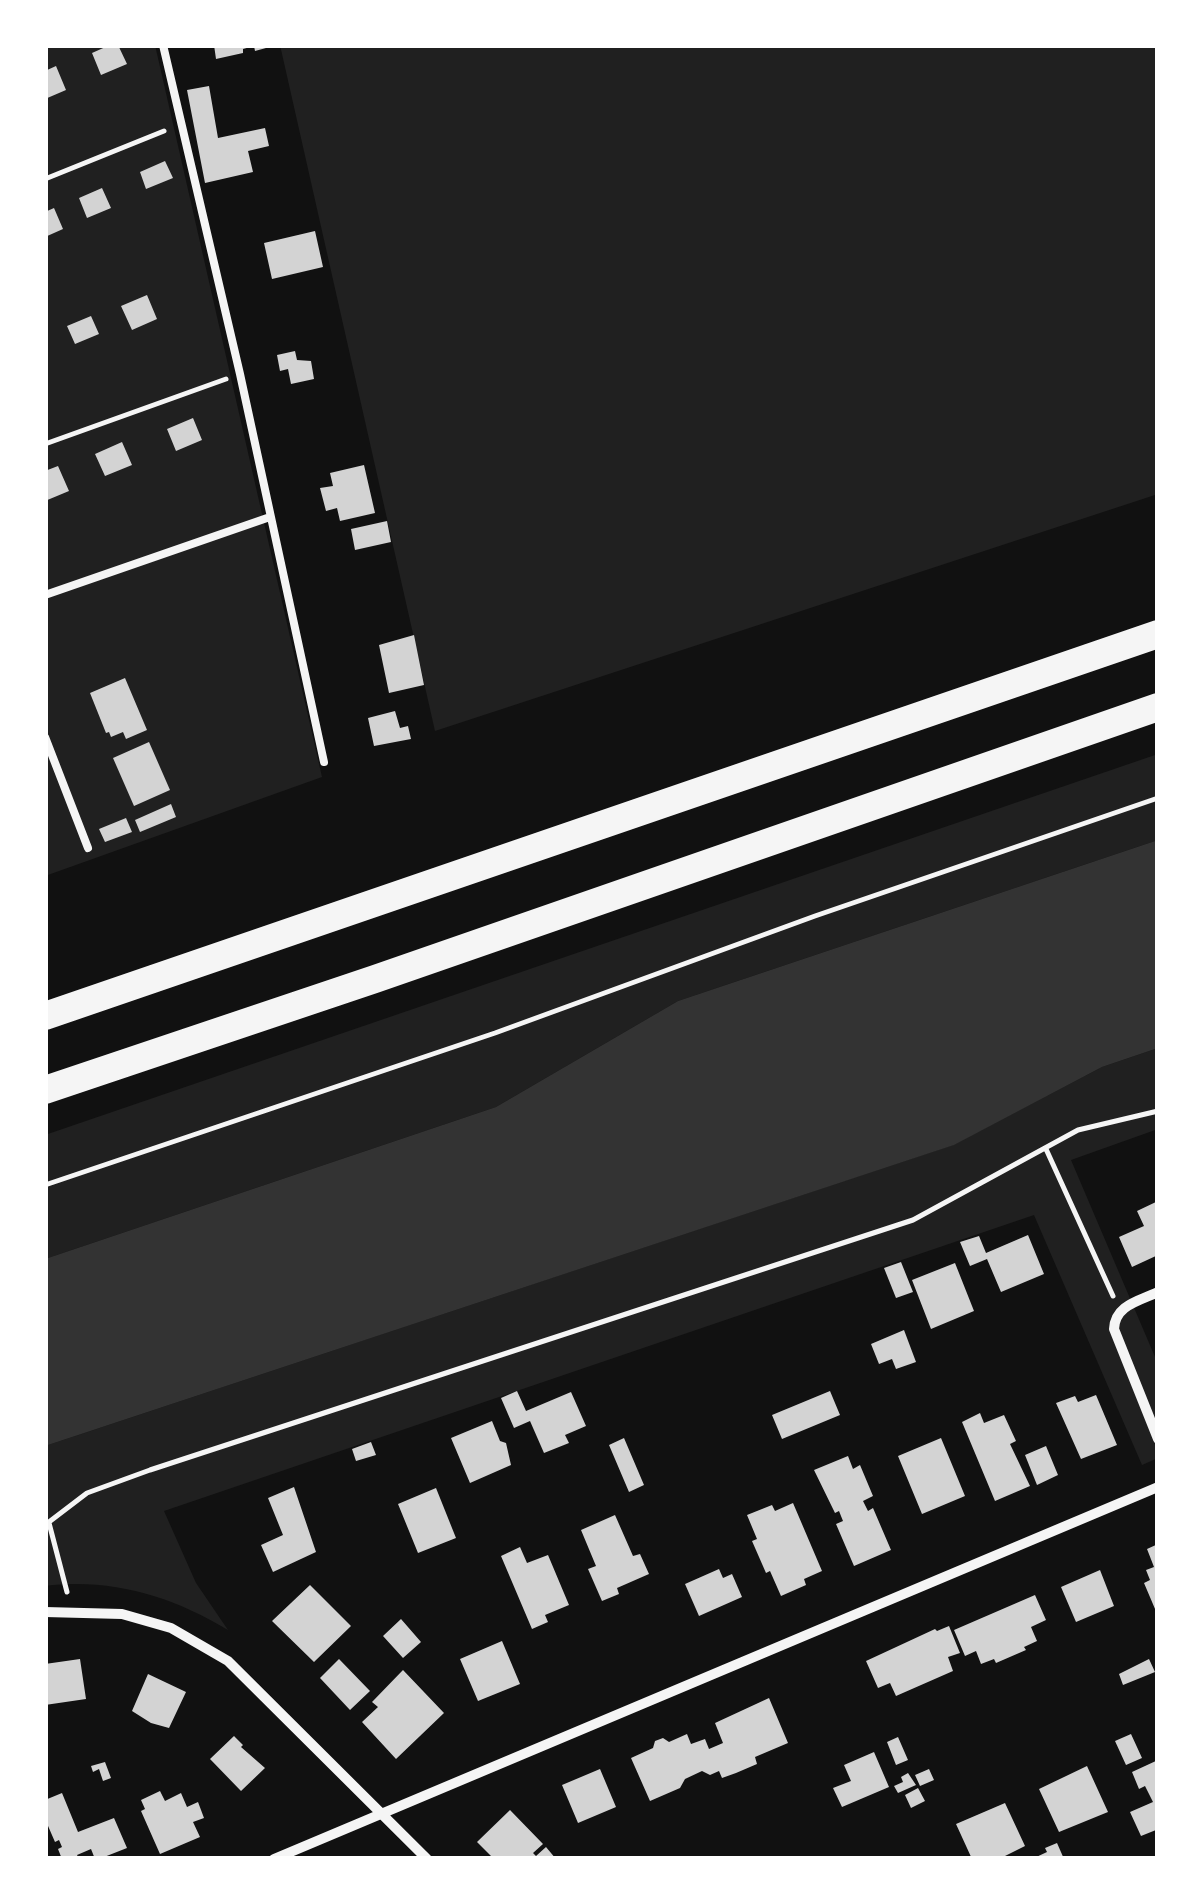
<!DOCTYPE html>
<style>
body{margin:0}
#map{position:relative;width:1203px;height:1904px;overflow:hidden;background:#111;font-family:"PT Serif",serif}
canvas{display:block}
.frame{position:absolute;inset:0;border:48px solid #fff;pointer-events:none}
</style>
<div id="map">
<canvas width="1203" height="1904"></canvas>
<div class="frame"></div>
</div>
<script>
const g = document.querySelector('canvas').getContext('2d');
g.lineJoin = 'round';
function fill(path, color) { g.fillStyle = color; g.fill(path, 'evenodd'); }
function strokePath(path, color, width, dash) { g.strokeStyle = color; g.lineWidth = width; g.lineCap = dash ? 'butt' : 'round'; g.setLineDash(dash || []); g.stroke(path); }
const green = new Path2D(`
 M45,45H155L322,777L45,876Z
 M280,45H1158V494L435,731Z
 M1158,754V840L678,1001L496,1107L45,1259V1135Z
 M1158,1048V1129L1071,1160L1158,1364V1458L1142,1465L1034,1215L164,1511L196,1583L228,1630C171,1596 112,1578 45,1586V1446L953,1145L1102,1067Z`);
const water = new Path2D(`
 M1158,840V1048L1102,1067L954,1145L45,1446V1259L496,1107L678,1001Z`);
const building = new Path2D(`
 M110,45H118L127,64L101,75L92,53Z
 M214,45H265L266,48L255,51L254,46L243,49V53L216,59Z
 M56,66L66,90L45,99V71Z
 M209,86L218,138L265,128L269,146L248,151L253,172L205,183L187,90Z
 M165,161L173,178L146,189L140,172Z
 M102,188L111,208L87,218L79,198Z
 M54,208L63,229L45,237V212Z
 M315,231L323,267L272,279L264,243Z
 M147,295L157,319L132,330L121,306Z
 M91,316L99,334L75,344L67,326Z
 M295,351L297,360L311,361L314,379L291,384L288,369L280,371L277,355Z
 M193,418L202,440L176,451L167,429Z
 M122,442L132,465L105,476L95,454Z
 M364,465L375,513L340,521L337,508L326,511L320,488L333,486L330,473Z
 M58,466L69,491L45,501V471Z
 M387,521L391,542L355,550L351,529Z
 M414,635L424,685L389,693L379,645Z
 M125,678L147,730L126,739L123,732L111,737L109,732L106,733L90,693Z
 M395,711L400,728L408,726L411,739L374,746L368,718Z
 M149,742L170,790L134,806L113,758Z
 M171,804L176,817L140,832L135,820Z
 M126,818L132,832L105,842L99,829Z
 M1158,1201V1255L1132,1267L1119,1237L1144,1226L1137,1211Z
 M1028,1235L1044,1274L1001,1292L987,1259L970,1266L960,1242L979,1236L986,1253Z
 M901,1262L913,1292L896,1298L884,1268Z
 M955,1263L974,1311L931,1329L912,1280Z
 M904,1330L916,1362L896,1369L892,1359L879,1364L871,1344Z
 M517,1391L526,1411L571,1392L586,1426L565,1435L569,1443L544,1453L530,1421L514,1428L501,1398Z
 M830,1391L840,1415L782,1439L772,1415Z
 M1096,1395L1117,1445L1081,1459L1056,1403L1075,1396L1078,1402Z
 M980,1413L984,1423L1004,1415L1016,1441L1010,1444L1030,1486L995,1501L962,1422Z
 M492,1421L500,1441L506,1443L511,1465L470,1483L451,1438Z
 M624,1438L644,1485L629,1492L609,1445Z
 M941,1438L965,1496L922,1514L898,1456Z
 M371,1442L376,1455L356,1461L352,1449Z
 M1046,1446L1058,1475L1037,1485L1025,1455Z
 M848,1456L853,1469L860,1465L873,1496L863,1501L868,1511L873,1508L891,1550L854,1566L836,1524L843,1521L839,1511L835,1513L814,1470Z
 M294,1487L316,1552L273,1572L261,1545L283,1535L268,1498Z
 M436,1488L456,1538L418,1553L398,1504Z
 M793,1503L822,1571L804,1579L806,1585L781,1596L770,1571L766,1573L752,1541L757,1539L747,1515L772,1505L775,1511Z
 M615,1515L633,1556L640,1554L649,1574L617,1588L619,1594L602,1601L588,1569L596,1566L581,1530Z
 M1158,1544V1616L1144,1583L1150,1580L1146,1570L1154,1567L1147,1549Z
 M520,1547L527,1563L548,1555L569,1605L545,1615L548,1622L532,1629L501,1556Z
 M719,1569L723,1578L732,1574L742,1597L699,1616L685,1584Z
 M1100,1570L1114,1606L1076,1622L1061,1587Z
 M310,1585L351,1626L314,1662L272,1621Z
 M1035,1595L1046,1620L1031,1627L1037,1641L1024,1647L1026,1650L996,1663L994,1659L981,1664L976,1651L965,1656L954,1630Z
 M401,1619L421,1642L403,1658L383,1636Z
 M949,1626L960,1653L948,1657L953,1671L896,1696L890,1683L878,1688L866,1661L935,1629L937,1631Z
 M502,1641L520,1684L478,1701L460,1659Z
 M80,1659L86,1699L45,1705V1664Z
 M339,1659L370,1691L350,1710L320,1678Z
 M1149,1659L1155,1672L1123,1685L1119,1674Z
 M403,1670L444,1713L396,1759L362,1722L378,1707L372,1702Z
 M148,1674L186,1692L169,1728L151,1723L132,1711Z
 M769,1698L788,1743L755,1757L757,1764L736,1773L722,1778L719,1771L710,1775L702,1771L685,1779L680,1788L650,1801L631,1758L653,1748L655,1741L663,1738L669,1742L687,1734L691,1744L705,1739L709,1749L723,1743L715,1723Z
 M1131,1734L1142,1758L1126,1765L1115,1741Z
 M234,1736L243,1745L241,1747L265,1768L241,1791L210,1759Z
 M898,1737L908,1760L896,1765L887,1742Z
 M874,1752L889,1787L842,1807L833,1788L851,1781L844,1765Z
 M1158,1760V1824L1155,1826L1156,1830L1141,1836L1130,1812L1153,1802L1145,1786L1139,1789L1132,1772Z
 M105,1762L111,1778L103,1781L99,1769L93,1772L91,1766Z
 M1087,1766L1108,1812L1059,1832L1039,1789Z
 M600,1769L616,1807L578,1823L562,1785Z
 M929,1769L934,1780L920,1786L915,1775Z
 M908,1773L916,1785L898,1793L894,1786L903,1782L901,1777Z
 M918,1788L925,1801L911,1808L905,1795Z
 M160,1791L165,1801L181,1793L187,1807L198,1802L204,1818L193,1822L200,1837L160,1854L141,1811L145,1809L141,1800Z
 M62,1793L78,1832L114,1818L127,1848L99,1859H95L91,1849L77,1855L79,1859H62L58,1849L62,1847L59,1840L55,1842L45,1819V1800Z
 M1005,1803L1025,1846L999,1859H972L956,1824Z
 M510,1810L543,1844L533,1853L536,1856L546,1847L556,1859H494L477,1842Z
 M1057,1843L1064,1859H1032L1047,1852L1045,1848Z`);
const path = new Path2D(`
 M45,179L164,131
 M45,444L226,379
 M1046,1149L1113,1296
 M45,1185L495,1033L815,916L1158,798
 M49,1523L67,1592
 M45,1525L87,1493L150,1470L913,1220L1078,1130L1158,1111`);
const service = new Path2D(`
 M163,45L240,374L324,762
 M45,595L270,517
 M45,737L88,848`);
const minor = new Path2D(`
 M1158,1292C1139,1301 1115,1305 1114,1329L1158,1439
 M45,1612L122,1614L171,1628L228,1661L427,1859
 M274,1859L1158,1487`);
const motorway = new Path2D(`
 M45,1016L1158,634
 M45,1090L375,979L1158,707`);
fill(green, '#202020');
fill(water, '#333');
fill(building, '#d3d3d3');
strokePath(path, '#f5f5f5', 5);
strokePath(service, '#f5f5f5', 8);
strokePath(minor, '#f5f5f5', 10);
strokePath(motorway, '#f5f5f5', 28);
</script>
